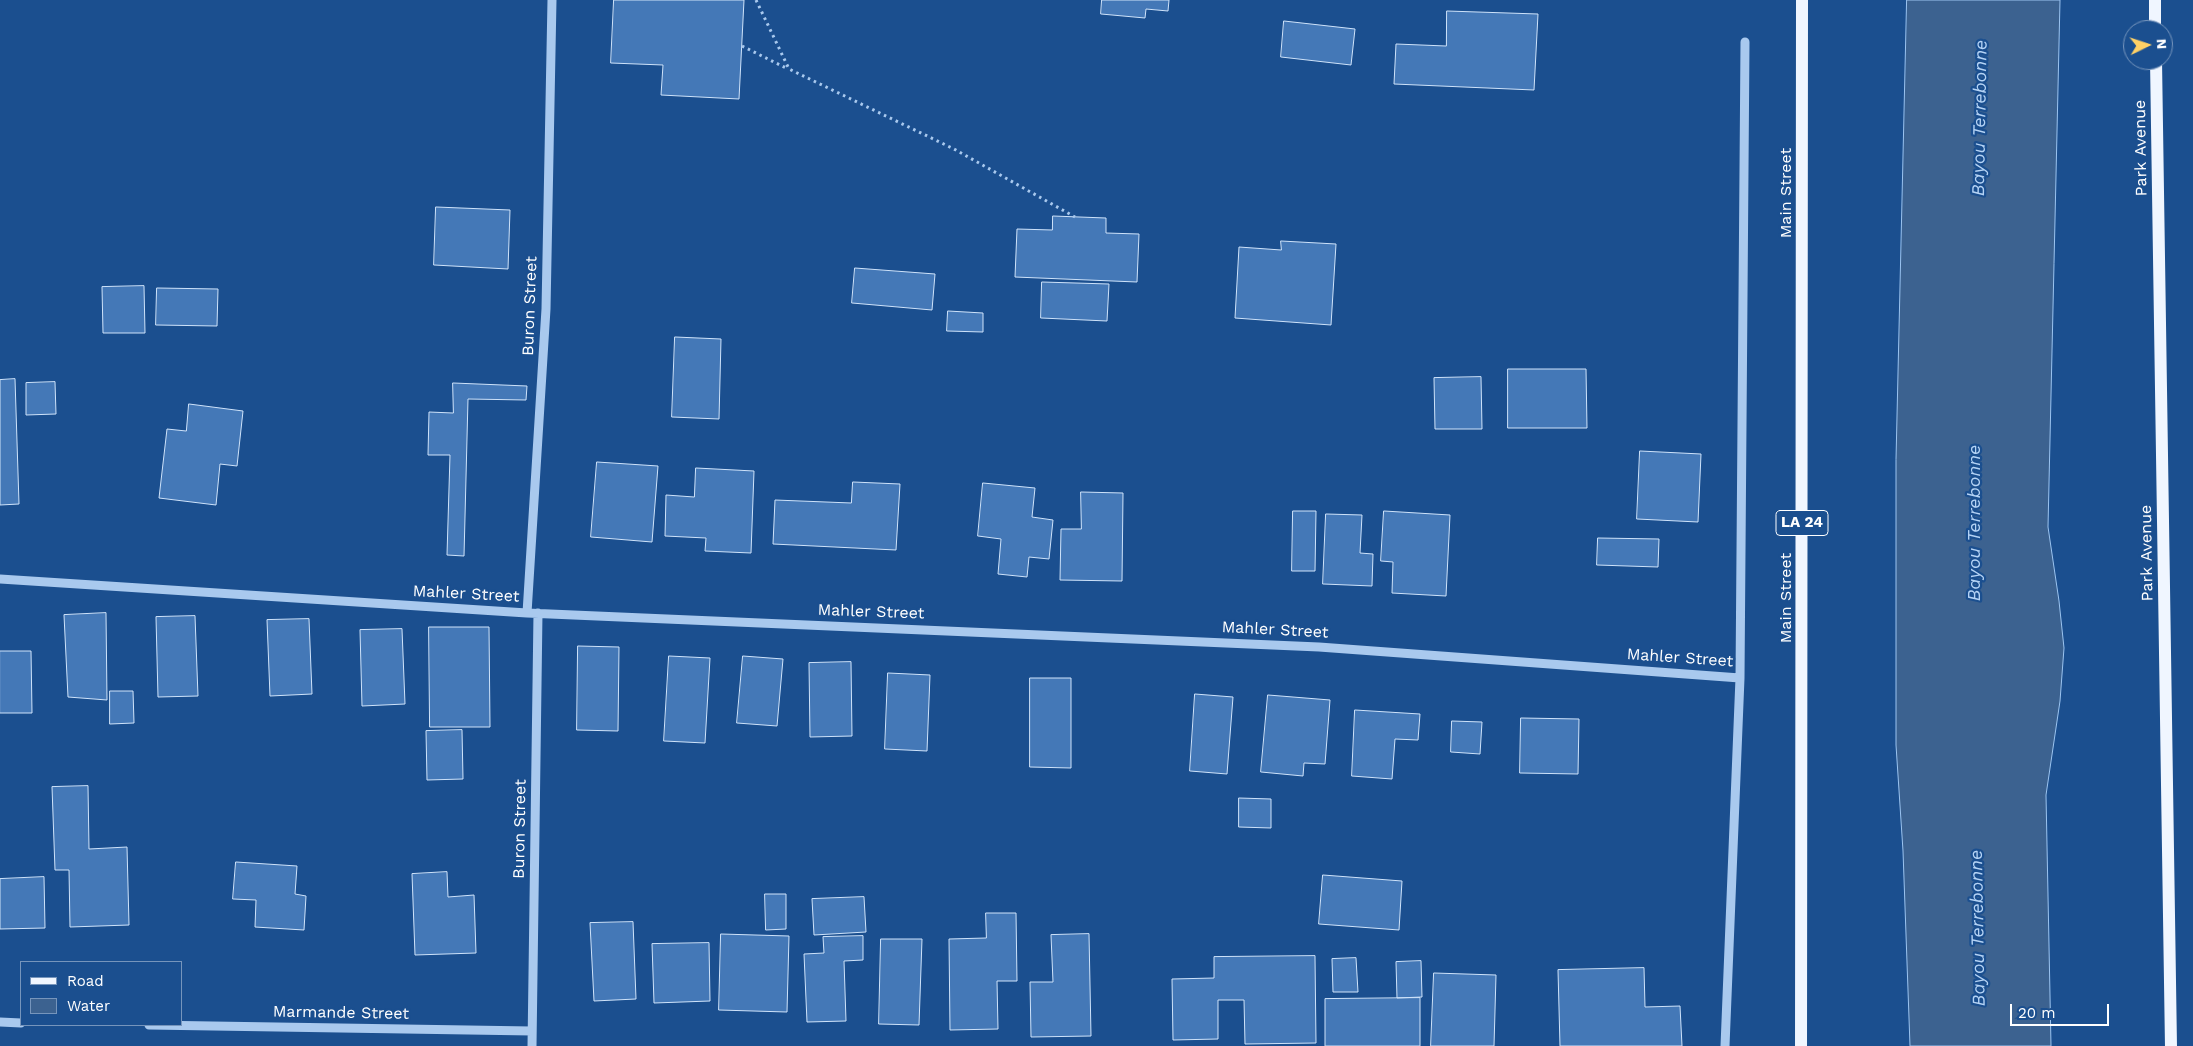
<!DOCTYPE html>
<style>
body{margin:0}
#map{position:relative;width:2193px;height:1046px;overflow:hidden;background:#1b4f8f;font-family:"Work Sans",sans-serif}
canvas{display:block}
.legend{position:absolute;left:20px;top:961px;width:162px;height:65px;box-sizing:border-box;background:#1b4f8f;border:1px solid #7695bc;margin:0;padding:6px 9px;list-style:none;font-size:15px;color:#fff}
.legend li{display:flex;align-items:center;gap:10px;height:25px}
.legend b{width:25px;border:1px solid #7695bc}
.north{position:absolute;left:2123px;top:20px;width:50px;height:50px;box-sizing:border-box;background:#1b4f8f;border:1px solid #7695bc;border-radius:50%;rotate:86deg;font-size:14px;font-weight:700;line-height:20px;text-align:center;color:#fff}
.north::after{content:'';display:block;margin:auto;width:18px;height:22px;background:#ffd166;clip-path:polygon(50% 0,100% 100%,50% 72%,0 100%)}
.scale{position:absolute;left:2010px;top:1004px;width:99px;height:22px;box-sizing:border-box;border:2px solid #fff;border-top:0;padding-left:6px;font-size:15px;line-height:18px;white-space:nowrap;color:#fff;-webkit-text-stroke:4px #1b4f8f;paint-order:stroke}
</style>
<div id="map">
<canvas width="2193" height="1046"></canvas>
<ul class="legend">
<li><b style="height:6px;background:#f0f6ff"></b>Road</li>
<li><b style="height:14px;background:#3c6290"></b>Water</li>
</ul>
<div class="north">N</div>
<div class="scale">20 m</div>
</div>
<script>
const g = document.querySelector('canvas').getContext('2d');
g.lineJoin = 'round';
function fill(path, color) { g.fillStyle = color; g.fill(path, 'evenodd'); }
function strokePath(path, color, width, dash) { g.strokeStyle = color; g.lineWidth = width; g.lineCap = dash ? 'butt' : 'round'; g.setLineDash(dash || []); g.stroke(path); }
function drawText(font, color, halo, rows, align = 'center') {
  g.font = font + ' "Work Sans",sans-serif'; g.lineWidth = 4.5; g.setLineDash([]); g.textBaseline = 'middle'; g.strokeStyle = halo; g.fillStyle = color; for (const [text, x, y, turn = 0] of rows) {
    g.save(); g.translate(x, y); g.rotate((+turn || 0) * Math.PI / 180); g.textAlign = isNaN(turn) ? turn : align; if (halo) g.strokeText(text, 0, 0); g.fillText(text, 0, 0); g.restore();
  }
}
const water = new Path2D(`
 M1907,0H2060L2048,527L2059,601L2064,648L2060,701L2046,795L2051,1046H1910L1903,851L1896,745V460Z`);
const building = new Path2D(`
 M614,0H744L739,99L661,95L663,65L611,63Z
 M1102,0H1169L1168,11L1146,9L1145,18L1101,14Z
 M1447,11L1538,14L1534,90L1394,84L1396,44L1446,46Z
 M1284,21L1355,29L1351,65L1281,57Z
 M436,207L510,210L508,269L434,265Z
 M1053,216L1106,218V233L1139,234L1137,282L1015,277L1017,229L1052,230Z
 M1281,241L1336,244L1331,325L1235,318L1239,247L1281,250Z
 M855,268L935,274L932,310L852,303Z
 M1042,282L1109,284L1107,321L1041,318Z
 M144,286L145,333H103L102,287Z
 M157,288L218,289L217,326L156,325Z
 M948,311L983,313V332L947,331Z
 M675,337L721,339L719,419L672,417Z
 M1508,369H1586L1587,428H1508Z
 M1481,377L1482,429H1435L1434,378Z
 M15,379L19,504L0,505V380Z
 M55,382L56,414L26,415V383Z
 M453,383L527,386L526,400L468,399L464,556L447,555L450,455H428L429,412L453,413Z
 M189,404L243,411L237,466L220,464L216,505L159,498L167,429L186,431Z
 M1640,451L1701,454L1698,522L1637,519Z
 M597,462L658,466L652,542L591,537Z
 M696,468L754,471L751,553L705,551L706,538L665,536L666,495L694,497Z
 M853,482L900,484L896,550L773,544L775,500L851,503Z
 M983,483L1035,488L1032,517L1053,520L1049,559L1029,557L1027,577L998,574L1001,539L978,536Z
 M1081,492L1123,493L1122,581L1060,580L1061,529H1081Z
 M1293,511H1316L1315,571H1292Z
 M1384,511L1450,515L1446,596L1392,593L1393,562L1381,561Z
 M1326,514L1362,515L1360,553L1373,554L1372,586L1323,584Z
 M1598,538L1659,539L1658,567L1597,565Z
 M106,613L107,700L68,697L64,615Z
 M195,616L198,696L158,697L156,617Z
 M309,619L312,694L270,696L267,620Z
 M429,627H489L490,727H430Z
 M402,629L405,704L362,706L360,630Z
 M578,646L619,647L618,731L577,730Z
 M0,651H31L32,713H0Z
 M669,656L710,658L705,743L664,741Z
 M743,656L783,659L777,726L737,723Z
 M851,662L852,736L810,737L809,663Z
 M888,673L930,675L927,751L885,749Z
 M1030,678H1071V768L1030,767Z
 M110,691H133L134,723L110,724Z
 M1195,694L1233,697L1227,774L1190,771Z
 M1268,695L1330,700L1325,764L1304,763L1303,776L1261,772Z
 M1355,710L1420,714L1418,740L1395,739L1392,779L1352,776Z
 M1521,718L1579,719L1578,774L1520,773Z
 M1452,721L1482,722L1480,754L1451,752Z
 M462,730L463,779L427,780L426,731Z
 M88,786L89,849L127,847L129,925L70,927L69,870H55L52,787Z
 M1239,798L1271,799V828L1239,827Z
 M236,862L297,866L295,894L306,896L304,930L255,927L256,900L233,899Z
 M447,872L448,897L474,895L476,953L415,955L412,874Z
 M1323,875L1402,881L1399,930L1319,924Z
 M44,877L45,928L0,929V879Z
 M765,894H786V929L766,930Z
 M864,897L866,932L814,935L812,899Z
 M986,913H1016L1017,981H997L998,1029L950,1030L949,939L986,938Z
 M633,922L636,999L594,1001L590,923Z
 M721,934L789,936L787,1012L719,1010Z
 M1089,934L1091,1036L1031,1037L1030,982H1053L1051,935Z
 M863,936V960L844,961L846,1021L807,1022L804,954L824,953L823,937Z
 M881,939H922L919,1025L879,1024Z
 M709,943L710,1001L654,1003L652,944Z
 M1315,956L1316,1043L1245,1044L1244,1000H1218V1039L1173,1040L1172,979L1214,978V957Z
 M1356,958L1358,992H1333L1332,959Z
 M1421,961L1422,997L1397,998L1396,962Z
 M1644,968L1645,1007L1680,1006L1682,1046H1560L1558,970Z
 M1434,973L1496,975L1494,1046H1431Z
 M1420,998V1046H1325V999Z`);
const path = new Path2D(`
 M756,0L789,69L954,149L1075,217
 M742,46L788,69`);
const minor = new Path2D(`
 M0,579L527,613L1319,647L1740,678
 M527,613L546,309L552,0
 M0,1022L21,1023
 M149,1025L532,1031
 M532,1046L538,613
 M1725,1046L1740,678L1745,42`);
const major = new Path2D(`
 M2155,0V30
 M2156,60L2171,1046
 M1801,1046L1802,0`);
const shields = [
 [1802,523,52]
];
const shieldNames = [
 ["LA 24",1802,523]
];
const streetNames = [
 ["Park Avenue",2141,148,-91],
 ["Main Street",1786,193,-90],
 ["Buron Street",530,306,-88],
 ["Park Avenue",2147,553,-91],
 ["Mahler Street",466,594,3],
 ["Main Street",1786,598,-90],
 ["Mahler Street",871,612,2],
 ["Mahler Street",1275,630,3],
 ["Mahler Street",1680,658,4],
 ["Buron Street",520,829,-89],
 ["Marmande Street",341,1013,1]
];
const waterNames = [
 ["Bayou Terrebonne",1980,118,-89],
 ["Bayou Terrebonne",1975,523,-90],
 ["Bayou Terrebonne",1978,928,-91]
];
fill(water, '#3c6290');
strokePath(water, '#9cc4f0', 1);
fill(building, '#4478b7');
strokePath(building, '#cfe3fa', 1);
strokePath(path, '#a9c9ee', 3, [2.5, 4]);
strokePath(minor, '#a9c9ee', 9);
strokePath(major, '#f0f6ff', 12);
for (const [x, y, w] of shields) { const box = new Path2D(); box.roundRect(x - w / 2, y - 12.5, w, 25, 4); g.fillStyle = '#1b4f8f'; g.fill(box); strokePath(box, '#fff', 1); }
drawText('bold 15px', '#fff', null, shieldNames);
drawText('16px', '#fff', '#1b4f8f', streetNames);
drawText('italic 18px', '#b5d3f5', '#1b4f8f', waterNames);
</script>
